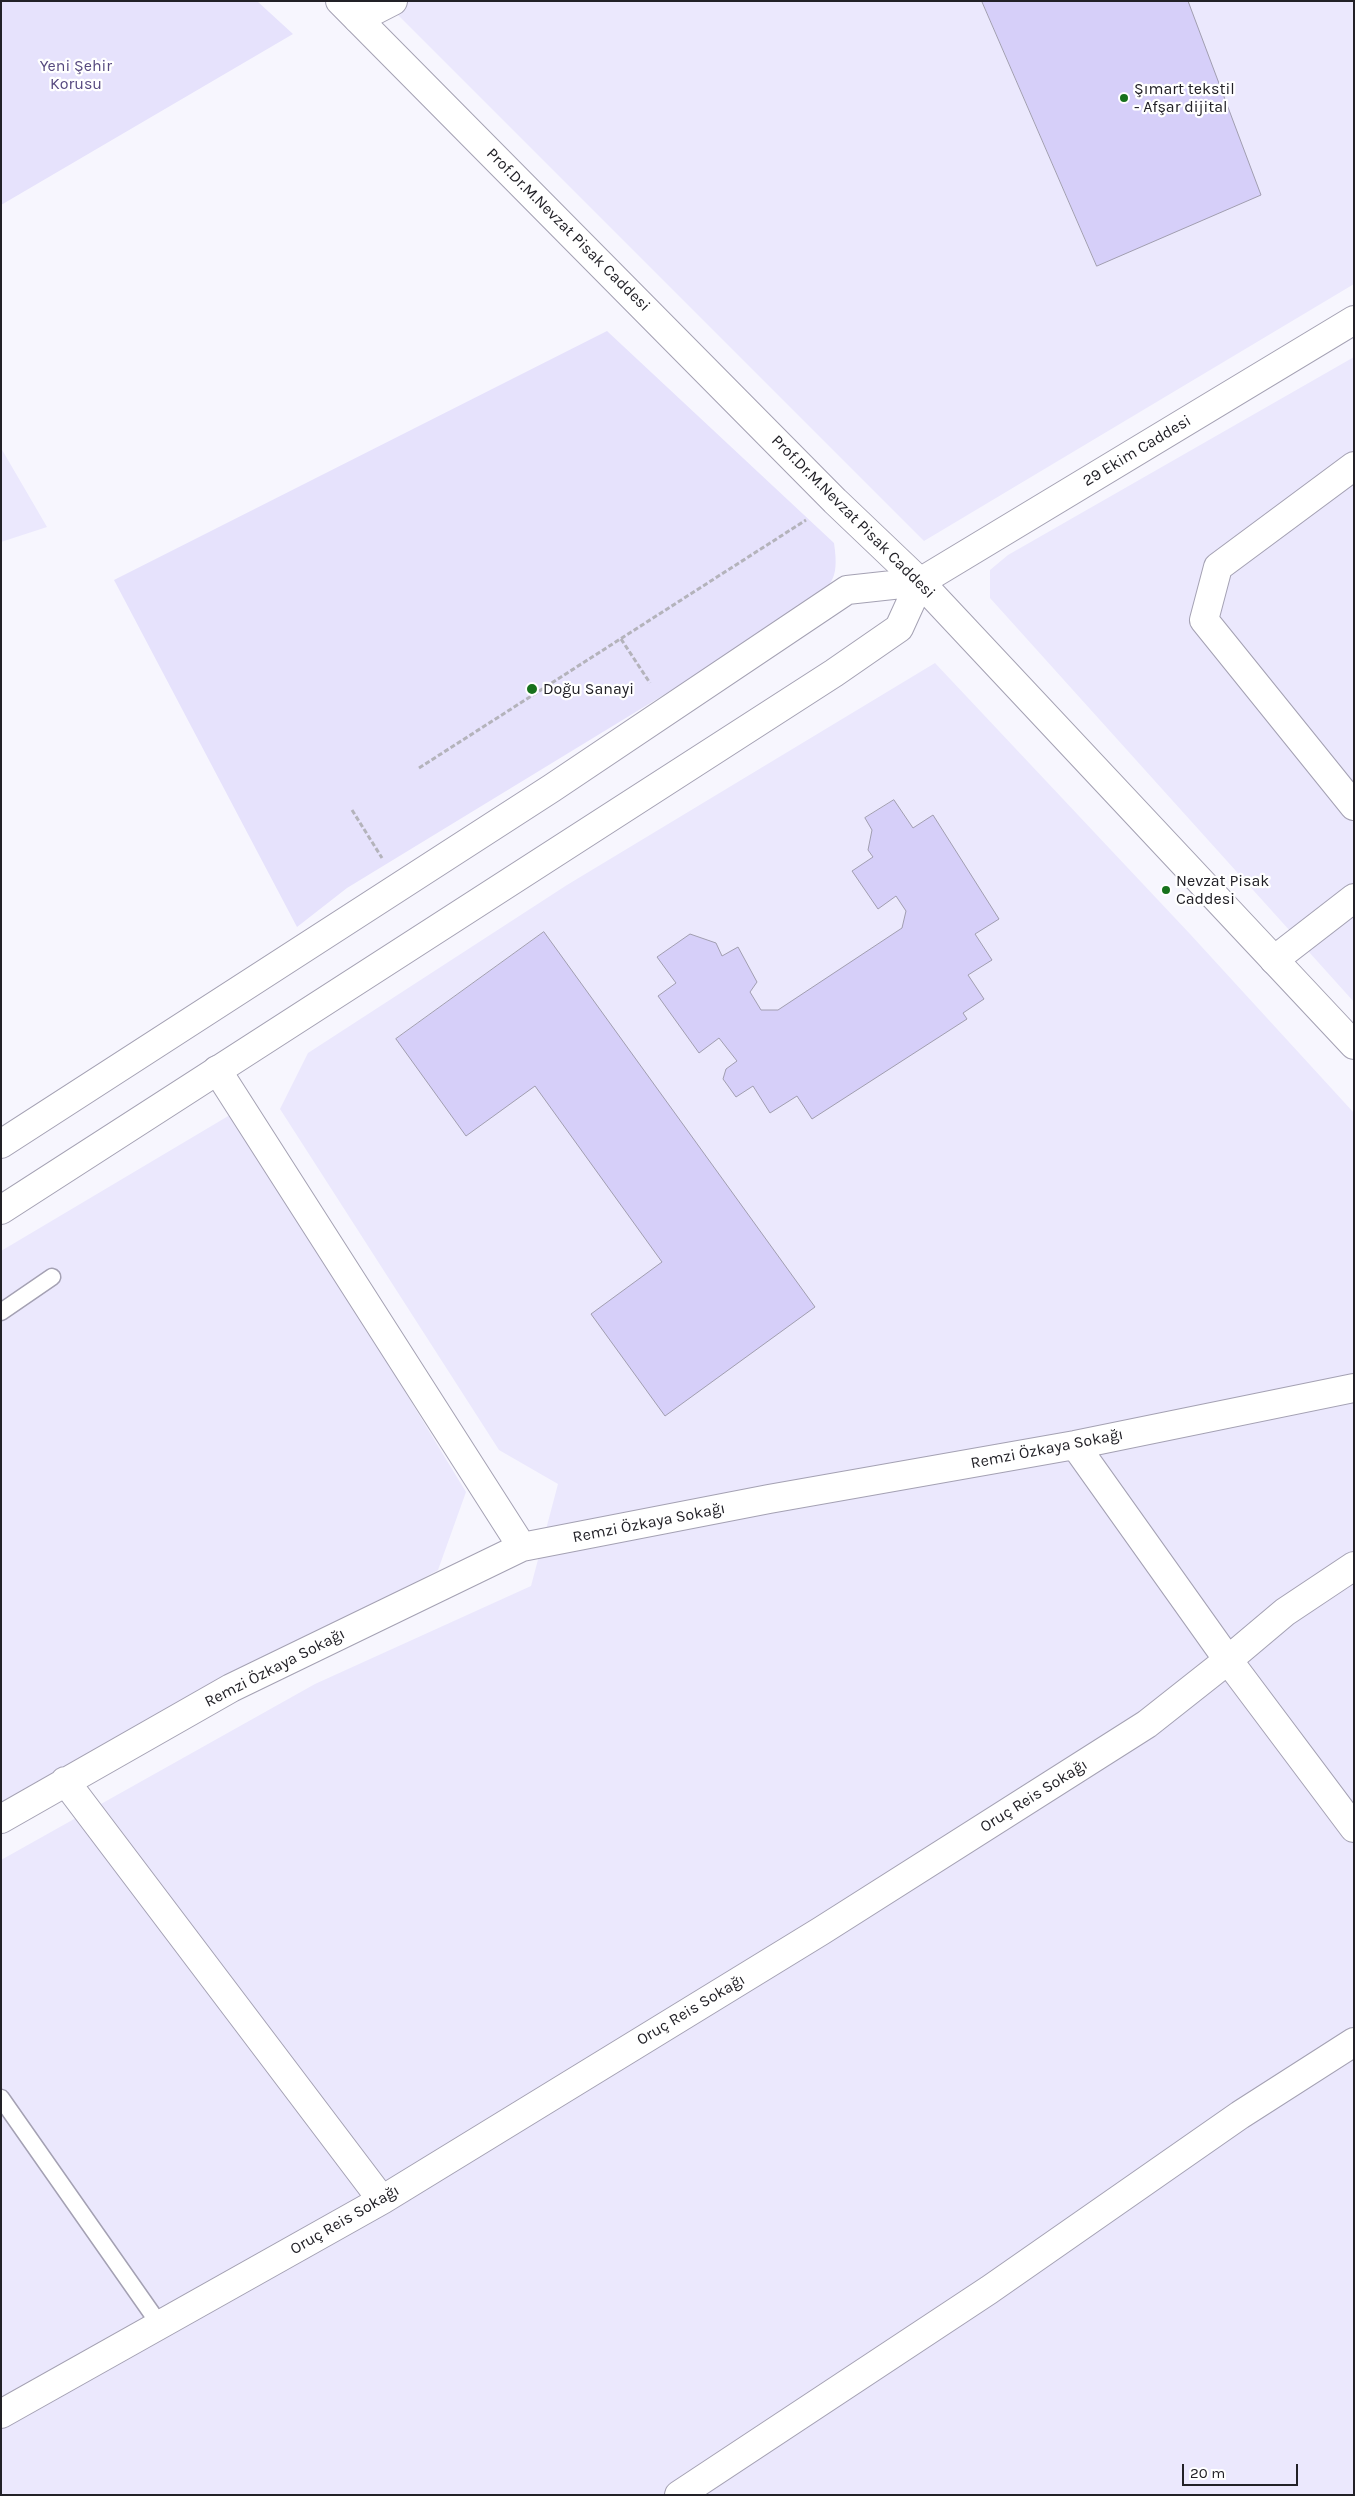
<!DOCTYPE html>
<meta charset="utf-8">
<style>
body{margin:0}
#map{position:relative;width:1355px;height:2496px;overflow:hidden;background:#f7f6fe;font-family:Karla,sans-serif}
canvas{display:block}
.frame{position:absolute;inset:0;border:2px solid #222127;pointer-events:none}
.scale{position:absolute;left:1182px;top:2464px;width:116px;height:22px;box-sizing:border-box;border:2px solid #222127;border-top:0;padding-left:6px;font-size:15px;line-height:18px;white-space:nowrap;color:#222127;-webkit-text-stroke:4px #fff;paint-order:stroke}
</style>
<div id="map">
<canvas width="1355" height="2496"></canvas>
<div class="frame"></div>
<div class="scale">20 m</div>
</div>
<script>
const g = document.querySelector('canvas').getContext('2d');
g.lineJoin = 'round';
function fill(path, color) { g.fillStyle = color; g.fill(path, 'evenodd'); }
function strokePath(path, color, width, dash) { g.strokeStyle = color; g.lineWidth = width; g.lineCap = dash ? 'butt' : 'round'; g.setLineDash(dash || []); g.stroke(path); }
function drawText(font, color, halo, rows, align = 'center') {
  g.font = font + ' Karla,sans-serif'; g.lineWidth = 4.5; g.setLineDash([]); g.textBaseline = 'middle'; g.strokeStyle = halo; g.fillStyle = color; for (const [text, x, y, turn = 0] of rows) {
    g.save(); g.translate(x, y); g.rotate((+turn || 0) * Math.PI / 180); g.textAlign = isNaN(turn) ? turn : align; if (halo) g.strokeText(text, 0, 0); g.fillText(text, 0, 0); g.restore();
  }
}
const built = new Path2D(`
 M384,1H1354V284L924,541Z
 M1354,357V1002L990,598V570L1008,555Z
 M1,448L47,527L1,542Z
 M935,663L1190,934L1354,1113V2495H1V1860L315,1684L531,1586L558,1484L499,1450L280,1109L308,1053L567,885Z
 M235,1112L466,1492L438,1570L1,1813V1251Z`);
const green = new Path2D(`
 M1,1H257L293,34L1,205Z
 M607,331L834,543C840,583 830,585 803,610L347,888L297,927L114,580Z`);
const building = new Path2D(`
 M982,1H1188L1261,195L1097,266Z
 M894,800L913,828L933,815L999,919L975,934L992,960L968,975L984,999L963,1013L967,1019L812,1119L797,1096L770,1113L753,1086L736,1097L723,1079L726,1069L737,1061L719,1038L699,1053L658,996L676,983L657,957L690,934L716,943L722,956L738,947L757,982L750,992L761,1010H778L902,928L906,911L896,896L878,909L852,871L873,857L868,850L872,830L865,818Z
 M544,932L815,1307L665,1416L591,1314L662,1262L535,1086L466,1136L396,1039Z`);
const path = new Path2D(`
 M621,639L650,683
 M419,768L806,520
 M352,810L382,858`);
const lane = new Path2D(`
 M1,1312L52,1277
 M1,2098L160,2325`);
const street = new Path2D(`
 M358,19L393,1
 M1354,466L1218,567L1204,620L1354,806
 M1274,960L1354,898
 M217,1070L522,1547
 M1075,1445L1228,1660L1354,1828
 M65,1781L382,2200
 M1,1819L231,1688L522,1547L769,1499L1075,1445L1354,1388
 M1,2414L382,2200L821,1931L1147,1724L1228,1660L1285,1612L1354,1566
 M679,2495L989,2290L1240,2115L1354,2042`);
const secondary = new Path2D(`
 M340,1L835,501L920,582L1354,1045
 M1,1144L552,788L847,590L920,582L1354,320
 M1,1210L834,673L899,628L920,582`);
const markers = [
 [1124,98,5,"#17711c"],
 [532,689,6,"#17711c"],
 [1166,890,5,"#17711c"]
];
const parkNames = [
 ["Yeni Şehir",76,66],
 ["Korusu",76,84]
];
const poiNames = [
 ["Şımart tekstil",1134,89],
 ["- Afşar dijital",1134,107],
 ["Doğu Sanayi",543,689],
 ["Nevzat Pisak",1176,881],
 ["Caddesi",1176,899]
];
const streetNames = [
 ["Prof.Dr.M.Nevzat Pisak Caddesi",568,230,45],
 ["29 Ekim Caddesi",1137,451,-31],
 ["Prof.Dr.M.Nevzat Pisak Caddesi",853,517,45],
 ["Remzi Özkaya Sokağı",1047,1449,-11],
 ["Remzi Özkaya Sokağı",649,1523,-11],
 ["Remzi Özkaya Sokağı",275,1668,-27],
 ["Oruç Reis Sokağı",1034,1796,-32],
 ["Oruç Reis Sokağı",691,2010,-31],
 ["Oruç Reis Sokağı",345,2220,-30]
];
fill(built, '#ebe8fd');
fill(green, '#e6e2fc');
fill(building, '#d6cff9');
strokePath(building, '#a19eb0', 1);
strokePath(lane, '#a4a1b3', 19);
strokePath(street, '#a4a1b3', 30);
strokePath(secondary, '#a4a1b3', 30);
strokePath(path, '#b4b3bb', 3, [5, 2.5]);
strokePath(lane, '#fff', 16);
strokePath(street, '#fff', 28);
strokePath(secondary, '#fff', 28);
for (const [x, y, r, color] of markers) { const dot = new Path2D(); dot.arc(x, y, r, 0, 2 * Math.PI); g.fillStyle = color; g.fill(dot); strokePath(dot, '#fff', 2); }
drawText('16px', '#56497f', '#fff', parkNames);
drawText('16px', '#222127', '#fff', poiNames, 'left');
drawText('16px', '#222127', '#fff', streetNames);
</script>
